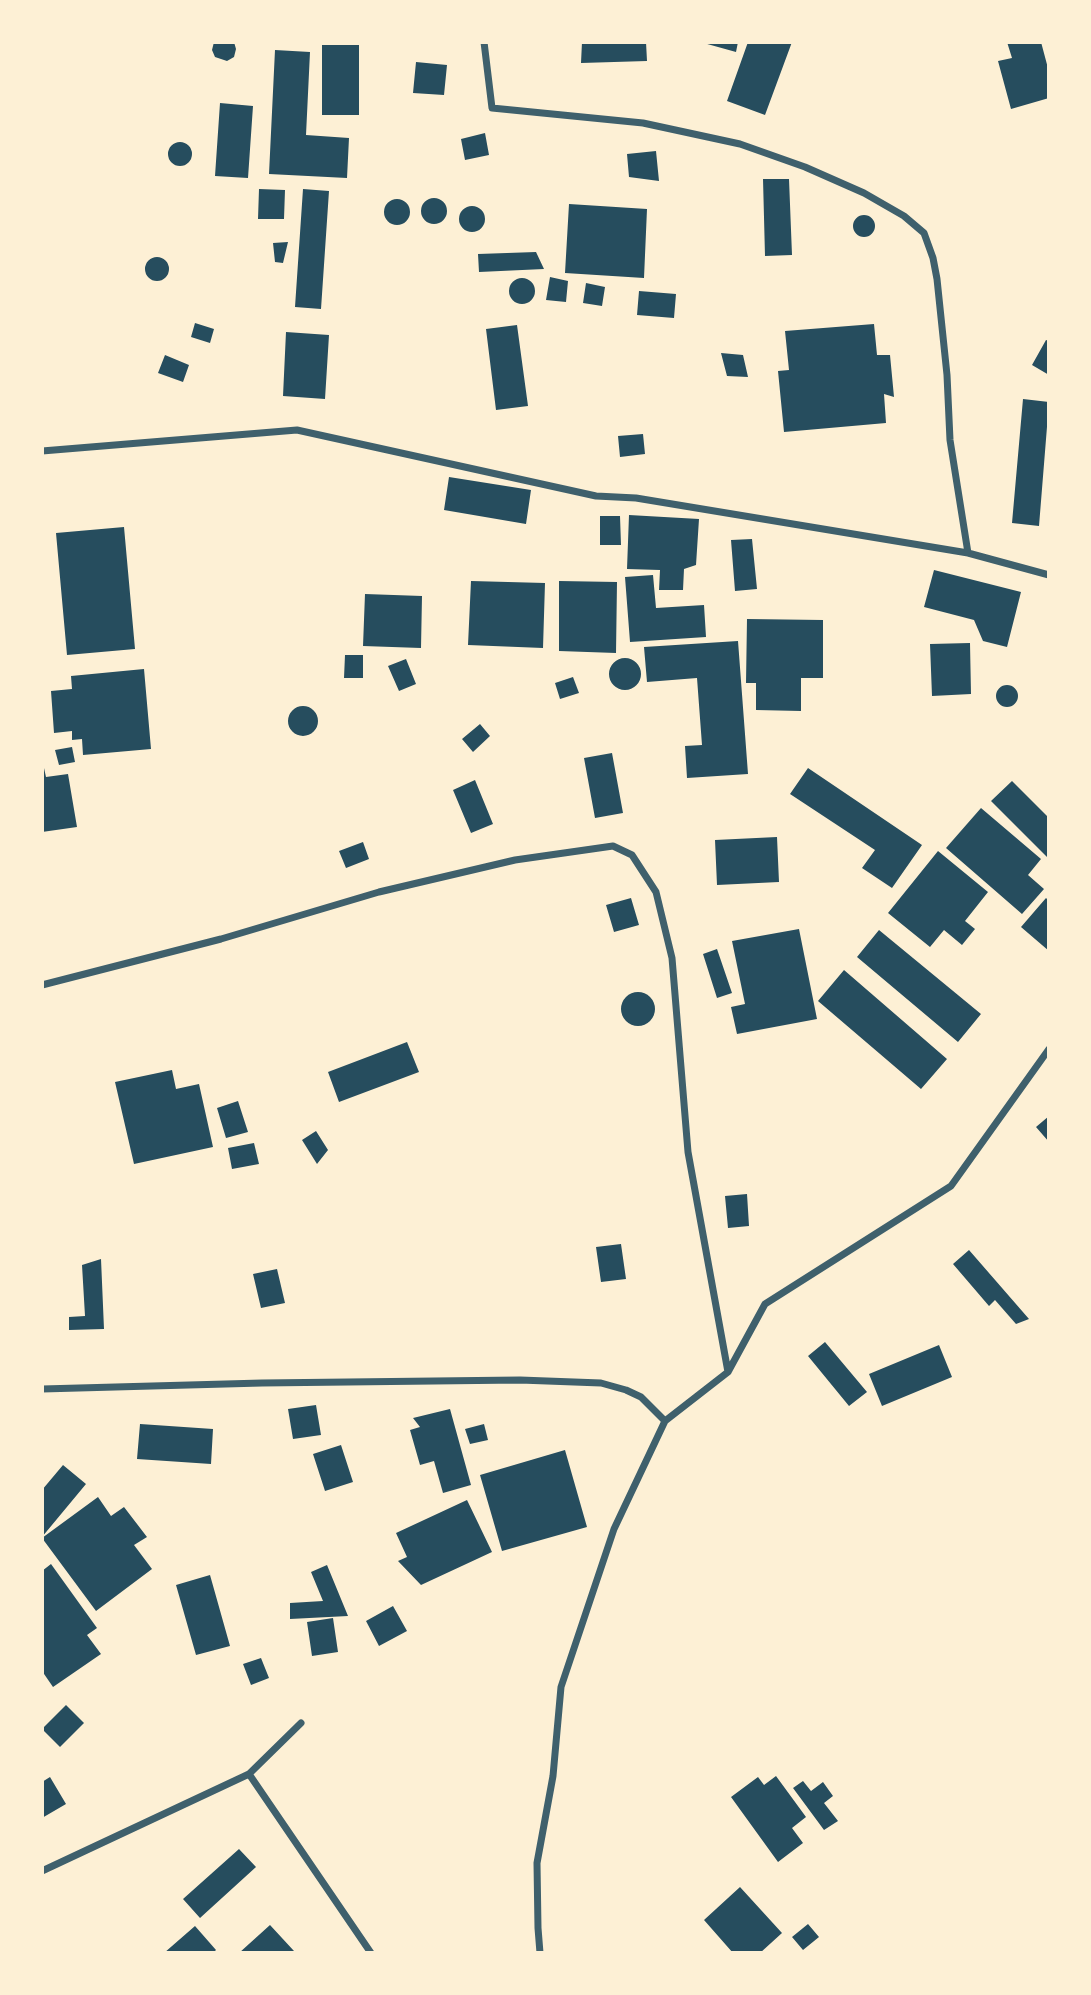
<!DOCTYPE html>
<style>
body{margin:0}
#map{position:relative;width:1091px;height:1995px;overflow:hidden;background:#fdf0d5;font-family:Quicksand,sans-serif}
canvas{display:block}
.frame{position:absolute;inset:0;border:44px solid #fdf0d5;pointer-events:none}
</style>
<div id="map">
<canvas width="1091" height="1995"></canvas>
<div class="frame"></div>
</div>
<script>
const g = document.querySelector('canvas').getContext('2d');
g.lineJoin = 'round';
function fill(path, color) { g.fillStyle = color; g.fill(path, 'evenodd'); }
function strokePath(path, color, width, dash) { g.strokeStyle = color; g.lineWidth = width; g.lineCap = dash ? 'butt' : 'round'; g.setLineDash(dash || []); g.stroke(path); }
const building = new Path2D(`
 M214,42H234L236,49L234,57L227,61L215,57L212,50Z
 M582,42H646L647,61L581,63Z
 M700,42H738L736,52Z
 M748,42H792L765,115L727,101Z
 M1007,42H1041L1049,72V98L1011,109L998,61L1012,58Z
 M322,45H359V115H322Z
 M275,50L310,52L306,135L349,138L347,178L269,174Z
 M416,62L447,65L444,95L413,93Z
 M220,103L253,106L248,178L215,176Z
 M485,133L489,155L465,160L461,139Z
 M168 154a12 12 0 1 1 24 0a12 12 0 1 1-24 0Z
 M656,151L659,181L629,177L627,154Z
 M763,179H789L792,255L765,256Z
 M259,189L285,190L284,219H258Z
 M303,189L329,191L321,309L295,307Z
 M421 211a13 13 0 1 1 26 0a13 13 0 1 1-26 0Z
 M384 212a13 13 0 1 1 26 0a13 13 0 1 1-26 0Z
 M569,204L647,209L644,278L565,273Z
 M459 219a13 13 0 1 1 26 0a13 13 0 1 1-26 0Z
 M853 226a11 11 0 1 1 22 0a11 11 0 1 1-22 0Z
 M288,242L283,263L275,262L273,243Z
 M536,252L544,269L479,272L478,254Z
 M145 269a12 12 0 1 1 24 0a12 12 0 1 1-24 0Z
 M550,277L568,281L566,302L546,300Z
 M509 291a13 13 0 1 1 26 0a13 13 0 1 1-26 0Z
 M586,283L605,287L602,306L583,303Z
 M639,291L676,294L674,318L637,315Z
 M195,323L214,329L210,343L191,337Z
 M874,324L877,355H890L894,397L884,394L886,423L784,432L778,371L789,370L785,331Z
 M517,325L528,406L496,410L486,329Z
 M286,332L329,335L325,399L283,396Z
 M1046,340L1049,341V375L1032,365Z
 M721,353L743,355L748,377L727,376Z
 M165,355L189,365L183,382L158,373Z
 M1023,399L1049,402L1039,526L1012,523Z
 M643,434L645,454L620,457L618,436Z
 M449,477L531,490L526,524L444,510Z
 M629,515L699,519L696,565L684,569L683,590H659L660,570L627,569Z
 M600,516H620L621,545H600Z
 M124,527L135,649L67,655L56,533Z
 M752,539L757,589L735,591L731,540Z
 M934,570L1021,592L1007,647L983,641L974,620L924,607Z
 M653,575L656,608L704,605L706,637L630,642L625,577Z
 M471,581L545,583L543,648L468,645Z
 M559,581L617,582L616,653L559,651Z
 M365,594L422,596L421,648L363,646Z
 M747,619L823,620V678H801V711L756,710V683H746Z
 M738,641L748,774L687,778L685,746L702,745L697,678L647,682L644,647Z
 M970,643L971,694L932,696L930,644Z
 M345,655H363V678H344Z
 M609 674a16 16 0 1 1 32 0a16 16 0 1 1-32 0Z
 M406,659L416,684L399,691L388,666Z
 M144,669L151,749L83,755L82,739L72,740V731L54,733L51,691L72,689L71,676Z
 M573,677L579,693L560,699L555,683Z
 M996 696a11 11 0 1 1 22 0a11 11 0 1 1-22 0Z
 M288 721a15 15 0 1 1 30 0a15 15 0 1 1-30 0Z
 M480,724L490,736L473,752L462,739Z
 M72,747L75,762L59,765L55,750Z
 M612,753L623,813L595,818L584,758Z
 M42,759L46,777L68,774L77,827L42,832Z
 M808,768L922,845L892,888L862,868L875,850L790,794Z
 M475,780L493,824L471,833L453,790Z
 M1012,781L1049,818V859L991,801Z
 M981,808L1041,859L1028,875L1044,889L1022,914L946,848Z
 M777,837L779,882L717,885L715,840Z
 M363,842L369,859L346,868L339,851Z
 M938,851L988,892L965,921L975,929L962,945L944,930L930,947L888,913Z
 M631,898L639,925L614,932L606,905Z
 M1046,898L1049,901V951L1021,927Z
 M799,929L817,1019L737,1034L731,1007L745,1004L732,941Z
 M879,930L981,1014L958,1042L857,957Z
 M717,949L732,993L717,998L703,954Z
 M844,970L947,1059L921,1089L818,1001Z
 M621 1009a17 17 0 1 1 34 0a17 17 0 1 1-34 0Z
 M407,1042L419,1072L339,1102L328,1072Z
 M172,1070L176,1089L199,1084L213,1147L134,1164L115,1082Z
 M238,1101L248,1132L226,1138L217,1108Z
 M1049,1116V1142L1036,1127Z
 M316,1131L328,1150L317,1164L302,1140Z
 M254,1143L259,1164L232,1169L228,1148Z
 M747,1194L749,1226L728,1228L725,1196Z
 M621,1244L626,1279L601,1282L596,1247Z
 M969,1250L1029,1319L1016,1324L995,1300L989,1306L953,1264Z
 M101,1259L104,1329L69,1330V1317L85,1316L82,1265Z
 M277,1269L285,1303L261,1308L253,1274Z
 M825,1342L867,1392L849,1406L808,1356Z
 M939,1345L952,1377L882,1406L869,1374Z
 M316,1405L321,1435L293,1439L288,1409Z
 M450,1409L471,1485L443,1493L434,1461L420,1465L410,1430L420,1427L413,1418Z
 M140,1424L213,1429L211,1464L137,1459Z
 M484,1424L488,1440L470,1444L465,1429Z
 M341,1445L353,1482L325,1491L313,1454Z
 M565,1450L587,1527L502,1551L480,1475Z
 M63,1465L86,1484L42,1537V1490Z
 M98,1497L111,1516L124,1507L147,1537L134,1545L152,1569L96,1611L42,1538Z
 M467,1500L492,1552L421,1585L398,1561L407,1557L396,1533Z
 M51,1564L97,1628L87,1635L101,1654L53,1687L42,1671V1571Z
 M327,1565L348,1616L290,1619V1603L323,1601L311,1572Z
 M210,1575L230,1646L196,1655L176,1585Z
 M393,1606L407,1631L379,1646L366,1621Z
 M333,1618L338,1652L312,1656L307,1622Z
 M261,1658L269,1678L251,1685L243,1664Z
 M66,1705L84,1723L60,1747L42,1729Z
 M776,1776L806,1817L792,1828L803,1843L778,1862L731,1797L758,1777L764,1785Z
 M50,1777L66,1804L42,1818V1782Z
 M803,1781L811,1791L823,1782L833,1796L824,1803L838,1821L824,1830L793,1788Z
 M239,1849L256,1867L200,1918L183,1899Z
 M740,1887L782,1933L760,1953H733L704,1920Z
 M808,1924L819,1937L803,1950L792,1937Z
 M270,1925L294,1951L292,1953H239Z
 M195,1926L216,1950L213,1953H164Z`);
const minor = new Path2D(`
 M484,42L492,108L643,123L740,144L805,167L864,193L904,216L924,233L933,258L937,279L947,375L950,440L968,553
 M42,451L297,430L596,496L636,498L968,553L1049,575
 M42,985L221,939L379,892L515,860L613,846L632,855L656,892L672,958L688,1152L728,1372
 M42,1389L262,1383L520,1380L601,1383L626,1390L641,1397L665,1421
 M301,1723L249,1774L371,1953
 M42,1871L249,1774
 M540,1953L538,1928L537,1863L553,1776L561,1687L614,1529L665,1421L728,1372L765,1304L951,1186L1049,1049`);
fill(building, '#264d5e');
strokePath(minor, '#3f606c', 7);
</script>
